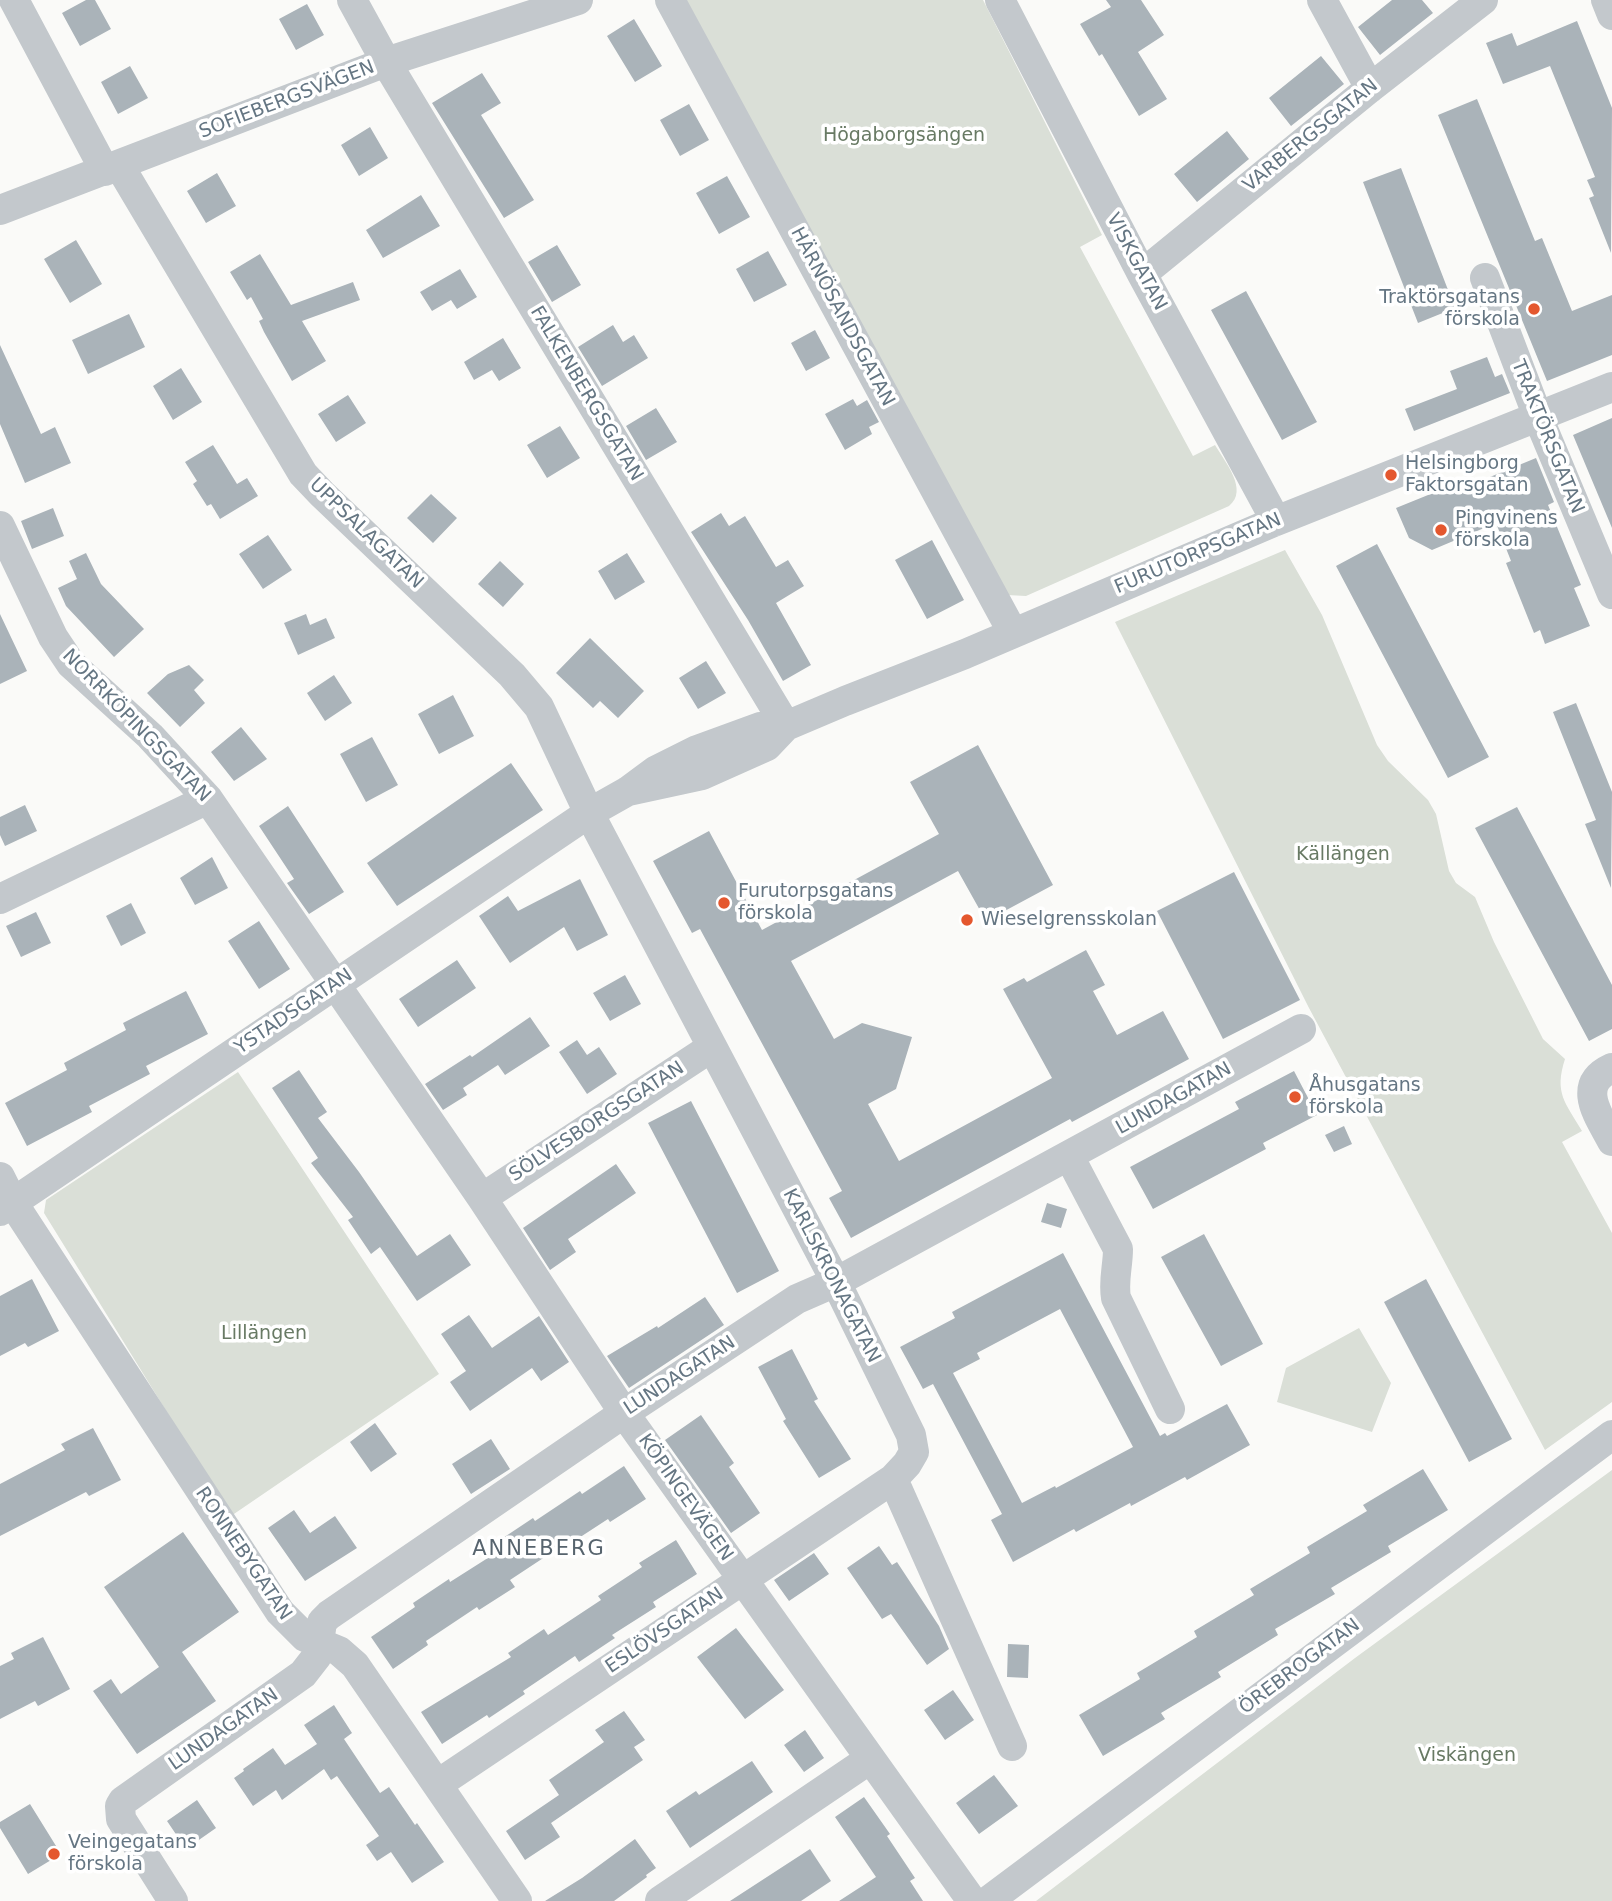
<!DOCTYPE html>
<meta charset="utf-8">
<style>
body{margin:0}
canvas{display:block;background:#fafaf8}
</style>
<canvas width="1612" height="1901"></canvas>
<script>
const g = document.querySelector('canvas').getContext('2d');
g.lineJoin = 'round';
function fill(path, color) { g.fillStyle = color; g.fill(path, 'evenodd'); }
function strokePath(path, color, width, dash) { g.strokeStyle = color; g.lineWidth = width; g.lineCap = dash ? 'butt' : 'round'; g.setLineDash(dash || []); g.stroke(path); }
function drawText(font, color, halo, rows, align = 'center') {
  g.font = font + ' "DejaVu Sans",sans-serif'; g.lineWidth = 7; g.setLineDash([]); g.textBaseline = 'middle'; g.strokeStyle = halo; g.fillStyle = color; for (const [text, x, y, turn = 0] of rows) {
    g.save(); g.translate(x, y); g.rotate((+turn || 0) * Math.PI / 180); g.textAlign = isNaN(turn) ? turn : align; if (halo) g.strokeText(text, 0, 0); g.fillText(text, 0, 0); g.restore();
  }
}
const green = new Path2D(`
 M679,0H983L1102,235L1080,247L1193,456L1215,445C1225,462 1249,490 1229,506L1026,596L1007,595Z
 M1285,550L1322,615L1377,745L1388,761L1428,800L1436,814L1449,871L1456,883L1475,897L1494,942L1543,1039L1565,1059C1554,1093 1565,1102 1582,1131L1562,1142L1612,1233V1402L1545,1450L1309,1008L1115,622Z
 M238,1072L439,1374L231,1516L44,1213L46,1200Z
 M1359,1328L1391,1383L1372,1432L1277,1402L1286,1368Z
 M1612,1470V1901H1036L1355,1658Z`);
const building = new Path2D(`
 M86,0H95L111,29L80,46L62,13Z
 M1106,0H1141L1164,35L1138,52L1167,99L1139,116L1102,54L1099,56L1080,24L1111,7Z
 M1392,0H1422L1433,13L1380,55L1358,27Z
 M307,4L324,35L296,50L279,19Z
 M634,19L662,66L635,82L607,36Z
 M1577,21L1612,108L1611,253L1589,198L1594,196L1587,180L1595,177L1550,66L1503,84L1486,43L1512,33L1517,46Z
 M1321,56L1344,84L1291,126L1269,98Z
 M130,66L148,98L118,114L101,82Z
 M482,73L501,103L481,115L534,200L504,218L432,103Z
 M1477,99L1535,241L1542,238L1572,311L1612,295V355L1547,381L1438,115Z
 M689,104L709,140L680,156L660,120Z
 M370,127L388,158L359,176L341,145Z
 M1227,131L1249,159L1197,202L1174,174Z
 M1401,168L1455,308L1418,323L1363,182Z
 M217,173L236,206L206,223L187,191Z
 M727,176L750,217L719,234L696,193Z
 M421,195L440,226L383,258L366,230Z
 M76,240L102,284L70,303L44,259Z
 M557,245L581,285L552,302L528,262Z
 M768,251L787,285L754,302L736,269Z
 M260,254L291,305L353,282L360,300L302,321L326,361L292,381L264,332L259,321L263,319L251,297L247,300L230,272Z
 M460,269L477,297L457,309L451,300L432,311L420,292Z
 M1246,291L1317,422L1282,440L1211,310Z
 M129,314L145,347L88,374L72,340Z
 M613,325L623,342L634,335L648,358L602,386L578,347Z
 M815,330L830,358L806,371L791,343Z
 M503,338L521,368L499,381L492,370L474,380L464,362Z
 M0,345L41,434L55,427L71,463L25,483L0,424Z
 M1487,357L1495,377L1502,374L1510,393L1414,431L1405,409L1457,389L1450,371Z
 M181,368L202,402L173,420L153,386Z
 M348,395L366,423L336,442L318,414Z
 M853,399L857,406L867,400L879,422L869,427L872,434L845,450L825,414Z
 M656,408L677,442L646,460L626,426Z
 M1612,418V528L1573,435Z
 M560,426L580,458L547,478L527,445Z
 M213,445L237,484L247,478L258,496L220,519L211,504L207,506L193,484L197,481L185,462Z
 M1536,458L1554,502L1548,505L1581,585L1574,588L1590,626L1545,644L1540,630L1534,633L1506,563L1511,561L1496,523L1432,550L1409,538L1396,508L1470,478L1473,484Z
 M431,494L457,518L433,543L407,518Z
 M53,508L64,536L32,549L21,521Z
 M721,513L729,526L745,516L776,567L788,560L804,586L776,603L811,665L783,681L748,620L691,532Z
 M268,535L292,570L263,589L239,554Z
 M932,540L964,600L927,619L895,560Z
 M1377,544L1489,757L1448,778L1336,566Z
 M86,553L101,584L144,629L114,657L66,606L58,588L77,579L69,561Z
 M627,553L645,582L615,600L598,571Z
 M500,561L524,584L503,607L478,584Z
 M0,614L27,671L0,684Z
 M306,614L310,625L326,618L335,638L298,655L284,623Z
 M590,638L644,691L618,718L600,701L593,708L556,673Z
 M706,661L726,693L698,709L679,678Z
 M189,665L204,680L194,690L205,703L180,727L147,693L168,674Z
 M334,675L352,703L325,721L307,693Z
 M453,695L474,736L439,754L418,714Z
 M1576,703L1612,792L1611,888L1585,824L1596,820L1553,712Z
 M241,727L267,759L234,781L211,752Z
 M372,737L398,785L366,802L340,754Z
 M978,745L1053,885L986,921L958,871L791,961L834,1039L862,1023L912,1037L896,1089L868,1104L899,1161L1052,1078L1003,989L1024,978L1027,982L1086,950L1105,985L1093,991L1117,1035L1163,1011L1189,1059L1072,1122L1070,1119L851,1238L829,1198L842,1191L700,929L692,933L653,861L709,831L762,930L939,834L910,782Z
 M511,763L543,810L397,906L367,863Z
 M25,805L37,831L5,846L0,835V817Z
 M288,806L344,892L309,914L287,883L294,879L259,826Z
 M1517,807L1612,985V1029L1589,1041L1475,828Z
 M212,857L228,888L195,905L180,878Z
 M1234,872L1300,1000L1223,1039L1157,911Z
 M580,879L608,935L577,951L564,927L510,963L479,916L508,896L518,911Z
 M131,903L146,933L121,946L106,916Z
 M36,912L51,943L21,957L6,926Z
 M259,921L290,969L259,989L228,941Z
 M457,960L476,988L418,1027L399,999Z
 M625,975L641,1004L610,1021L593,993Z
 M186,991L208,1034L146,1066L150,1074L89,1106L92,1112L27,1146L5,1103L67,1070L64,1063L126,1030L123,1023Z
 M530,1017L550,1046L505,1075L498,1065L463,1088L467,1095L443,1110L425,1084L470,1055L472,1057Z
 M577,1040L587,1055L599,1047L617,1074L587,1094L559,1052Z
 M299,1070L327,1112L318,1118L359,1172L417,1256L450,1234L471,1265L417,1301L380,1247L371,1254L348,1220L353,1217L311,1163L318,1158L272,1088Z
 M1294,1071L1317,1115L1263,1143L1266,1149L1153,1209L1130,1167L1239,1109L1235,1102Z
 M691,1101L779,1271L737,1293L648,1123Z
 M1344,1126L1352,1144L1334,1152L1325,1135Z
 M616,1164L636,1193L568,1239L576,1252L550,1270L523,1228Z
 M1047,1203L1067,1209L1061,1228L1041,1222Z
 M1204,1234L1263,1344L1221,1366L1161,1257Z
 M1063,1253L1160,1436L1165,1433L1167,1436L1227,1404L1250,1445L1187,1480L1185,1477L1131,1506L1130,1503L1076,1532L1074,1529L1013,1562L991,1520L1002,1514L933,1384L923,1389L900,1347L955,1318L952,1312ZM1060,1309L1133,1447L1056,1488L1055,1486L1022,1503L953,1373L980,1359L977,1353Z
 M32,1279L59,1331L28,1347L25,1343L0,1356V1296Z
 M1426,1279L1512,1439L1469,1462L1384,1302Z
 M705,1297L724,1325L629,1388L607,1356L657,1326L658,1328Z
 M469,1315L492,1348L539,1316L569,1362L541,1381L532,1368L470,1411L450,1382L466,1371L441,1334Z
 M792,1349L818,1399L814,1401L851,1459L819,1478L783,1421L786,1419L758,1367Z
 M701,1415L734,1463L729,1467L760,1513L731,1533L665,1440Z
 M375,1423L397,1454L371,1472L350,1442Z
 M93,1428L121,1480L89,1496L86,1492L0,1536V1484L65,1450L61,1444Z
 M491,1439L510,1469L471,1494L452,1464Z
 M624,1466L646,1499L610,1522L608,1519L565,1547L563,1545L510,1580L515,1587L479,1610L477,1607L426,1641L428,1645L393,1669L371,1637L415,1607L413,1603L449,1579L450,1582L502,1549L497,1542L533,1518L535,1521L580,1491L582,1494Z
 M1423,1469L1448,1510L1388,1546L1391,1552L1331,1588L1335,1594L1275,1629L1278,1635L1218,1672L1221,1677L1161,1713L1165,1719L1103,1756L1079,1715L1140,1679L1137,1673L1197,1637L1194,1631L1254,1595L1250,1589L1310,1553L1307,1547L1367,1511L1363,1505Z
 M294,1510L310,1533L335,1516L357,1548L305,1581L268,1528Z
 M183,1532L239,1612L182,1652L216,1701L137,1754L93,1691L111,1679L121,1694L159,1667L104,1587Z
 M676,1540L697,1574L653,1602L656,1607L612,1635L615,1638L579,1662L575,1656L523,1691L525,1694L489,1718L487,1715L442,1744L421,1712L511,1657L508,1653L544,1629L548,1635L601,1600L598,1596L642,1567L639,1563Z
 M879,1546L892,1565L897,1562L939,1626L949,1649L927,1665L891,1614L882,1619L847,1568Z
 M814,1553L829,1574L789,1601L774,1580Z
 M736,1628L784,1690L745,1719L697,1657Z
 M43,1637L70,1689L38,1706L35,1701L0,1719V1666L14,1659L11,1653Z
 M1008,1644L1029,1645L1028,1678L1007,1677Z
 M953,1690L974,1720L945,1740L924,1710Z
 M334,1705L352,1733L344,1739L380,1793L389,1787L415,1825L417,1823L444,1862L412,1883L391,1852L377,1861L366,1845L379,1836L337,1776L331,1780L324,1769L282,1800L276,1790L253,1806L234,1778L244,1771L243,1769L273,1748L285,1765L317,1744L304,1725Z
 M624,1711L645,1740L634,1747L643,1760L551,1823L560,1837L525,1860L506,1831L559,1795L549,1780L604,1742L595,1730Z
 M805,1730L824,1758L804,1772L784,1745Z
 M752,1761L773,1792L690,1848L666,1811L696,1791L699,1795Z
 M994,1775L1018,1806L979,1834L956,1803Z
 M864,1797L890,1834L887,1836L915,1878L910,1881L923,1901H839L876,1877L835,1817Z
 M197,1800L216,1828L186,1849L167,1821Z
 M30,1804L61,1854L28,1874L0,1828V1822Z
 M635,1839L656,1868L646,1875L647,1877L614,1901H545L582,1878Z
 M810,1849L831,1881L801,1901H730Z`);
const minor = new Path2D(`
 M14,0L105,171
 M352,0L386,62L786,726
 M670,0L1013,633
 M1000,0L1142,274L1276,521
 M1322,0L1370,88
 M1606,0L1612,15
 M119,165L303,474L322,494L512,675L539,707L589,813L836,1282L911,1435L914,1452L907,1464L893,1479L1012,1746
 M0,210L386,62L578,0
 M1142,274L1370,88L1483,0
 M1485,278L1538,417L1612,594
 M0,526L53,637L71,664L150,736L208,799L482,1198L624,1413L972,1901
 M628,791L702,775L767,746L786,726L845,701L965,654L1276,521L1612,387
 M0,899L208,799
 M1612,1068C1575,1085 1599,1116 1612,1141
 M1069,1156L1118,1249C1118,1266 1113,1281 1116,1298L1170,1409
 M0,1177L13,1203L280,1612L305,1637L339,1651L355,1665L517,1901
 M482,1198L712,1047
 M0,1211L589,813L628,791L655,771L697,750L760,727L786,726
 M438,1784L893,1479
 M173,1901L121,1819L120,1806L123,1801L303,1674L317,1656L322,1622L329,1615L624,1413L797,1299L836,1282L1301,1029
 M660,1901L870,1759
 M988,1901L1612,1435`);
const markers = [
 [1534,309,7,"#e4572e"],
 [1391,475,7,"#e4572e"],
 [1441,530,7,"#e4572e"],
 [724,903,7,"#e4572e"],
 [967,920,7,"#e4572e"],
 [1295,1097,7,"#e4572e"],
 [54,1854,7,"#e4572e"]
];
const streetNames = [
 ["SOFIEBERGSVÄGEN",287,100,-21],
 ["VARBERGSGATAN",1311,136,-39],
 ["VISKGATAN",1136,262,62],
 ["HÄRNÖSANDSGATAN",842,317,62],
 ["FALKENBERGSGATAN",586,394,59],
 ["TRAKTÖRSGATAN",1547,437,68],
 ["UPPSALAGATAN",366,534,44],
 ["FURUTORPSGATAN",1198,554,-23],
 ["NORRKÖPINGSGATAN",136,726,46],
 ["YSTADSGATAN",294,1012,-34],
 ["LUNDAGATAN",1174,1099,-29],
 ["SÖLVESBORGSGATAN",597,1122,-33],
 ["KARLSKRONAGATAN",831,1276,63],
 ["LUNDAGATAN",680,1376,-33],
 ["KÖPINGEVÄGEN",685,1498,55],
 ["RONNEBYGATAN",243,1554,56],
 ["ESLÖVSGATAN",665,1631,-34],
 ["ÖREBROGATAN",1300,1667,-37],
 ["LUNDAGATAN",224,1730,-35]
];
const parkNames = [
 ["Högaborgsängen",904,136],
 ["Källängen",1343,855],
 ["Lillängen",264,1334],
 ["Viskängen",1467,1756]
];
const poiNames = [
 ["Traktörsgatans",1520,298,"right"],
 ["förskola",1520,320,"right"],
 ["Helsingborg",1405,464],
 ["Faktorsgatan",1405,486],
 ["Pingvinens",1455,519],
 ["förskola",1455,541],
 ["Furutorpsgatans",738,892],
 ["förskola",738,914],
 ["Wieselgrensskolan",981,920],
 ["Åhusgatans",1309,1086],
 ["förskola",1309,1108],
 ["Veingegatans",68,1843],
 ["förskola",68,1865]
];
const neighbourhoodNames = [
 ["ANNEBERG",539,1550]
];
fill(green, '#dadfd7');
fill(building, '#aab3b9');
strokePath(minor, '#c3c8cc', 30);
for (const [x, y, r, color] of markers) { const dot = new Path2D(); dot.arc(x, y, r, 0, 2 * Math.PI); g.fillStyle = color; g.fill(dot); strokePath(dot, '#fff', 2.5); }
drawText('19px', '#657683', '#fff', streetNames);
drawText('19px', '#687a64', '#fff', parkNames);
drawText('19px', '#657683', '#fff', poiNames, 'left');
g.letterSpacing = '2px';
drawText('21px', '#57646e', '#fff', neighbourhoodNames);
g.letterSpacing = '0px';
</script>
